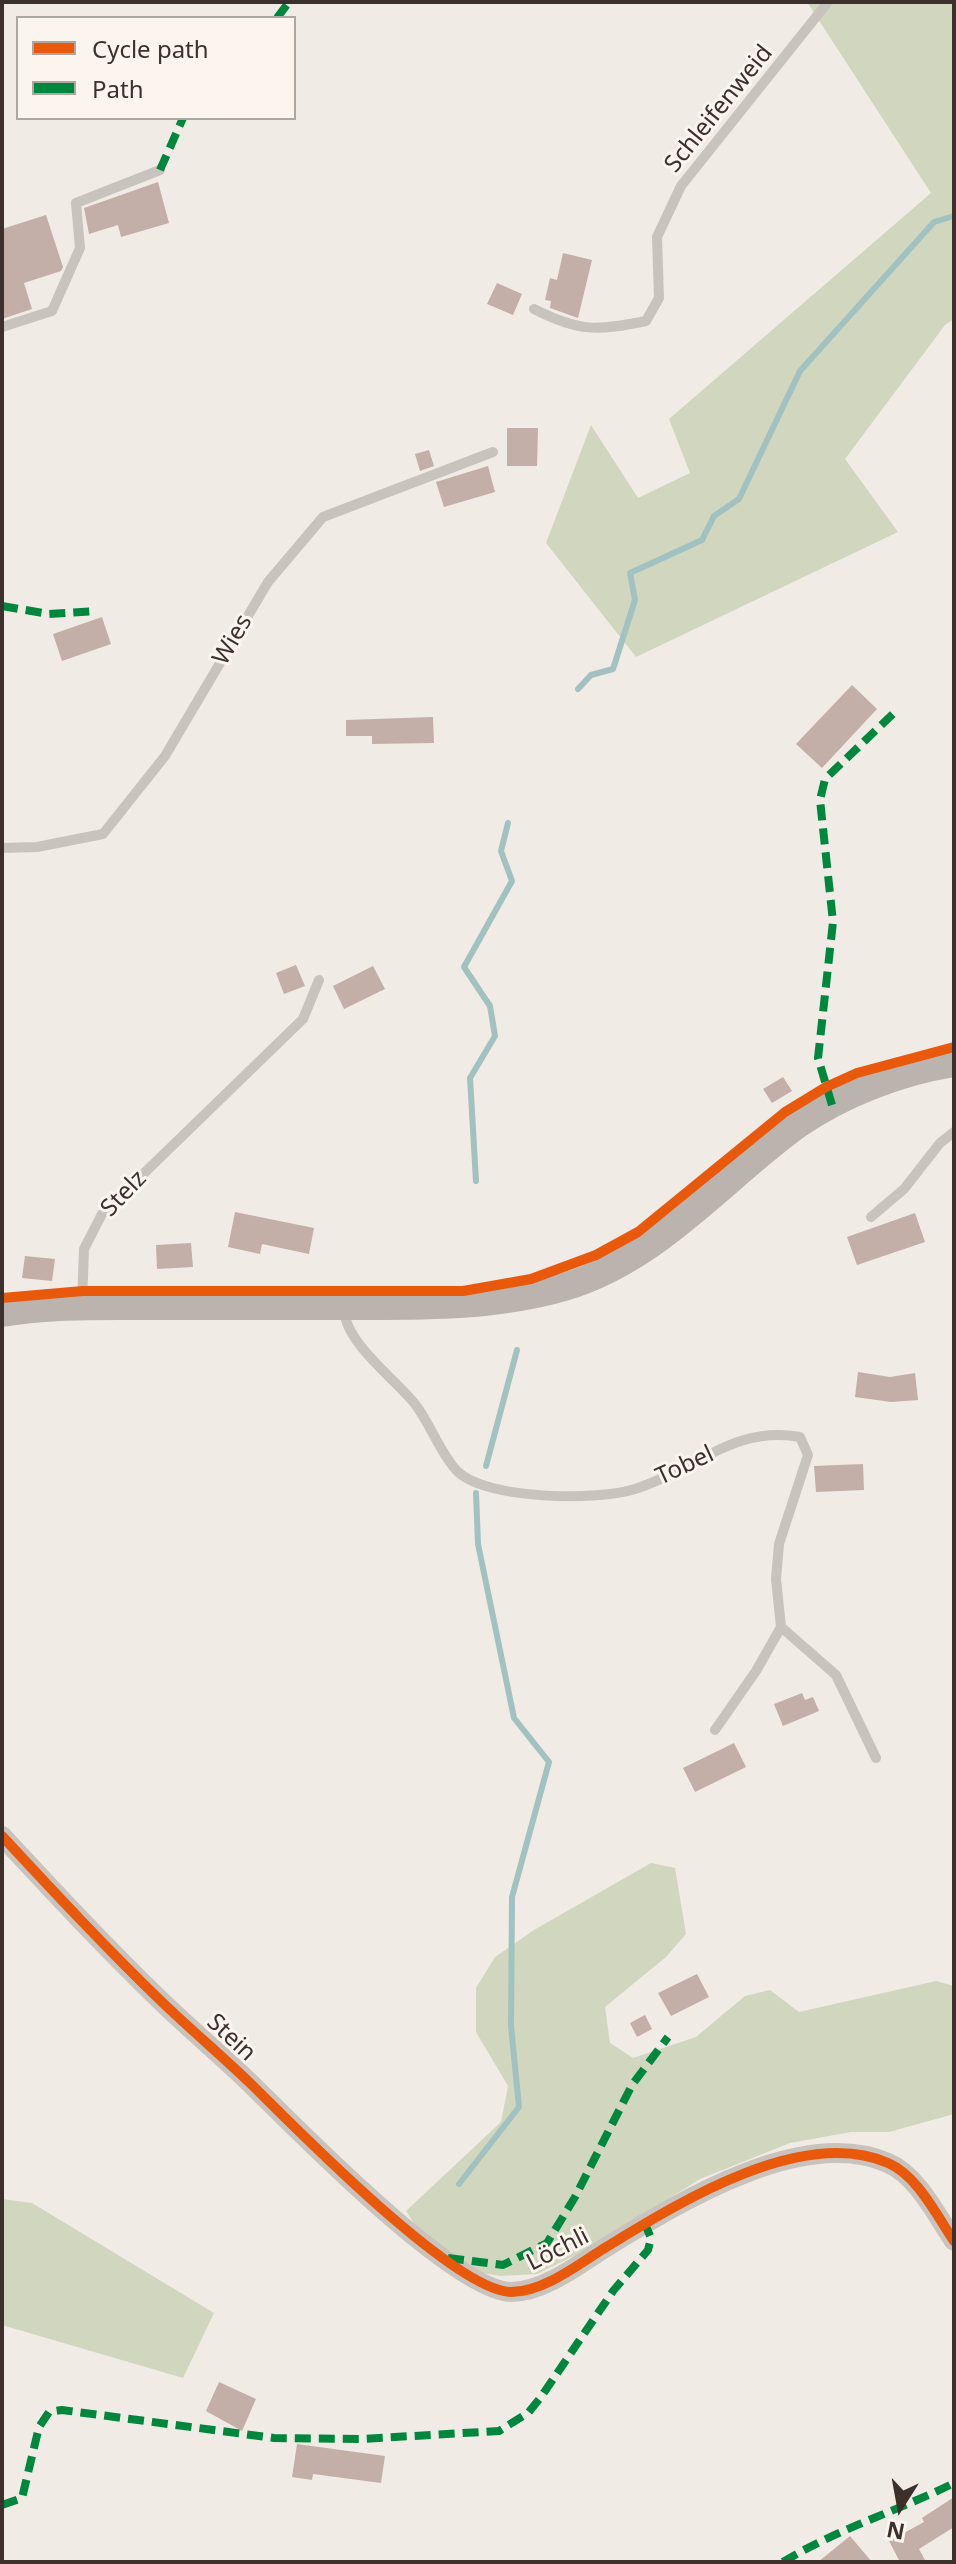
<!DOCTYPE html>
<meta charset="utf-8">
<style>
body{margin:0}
#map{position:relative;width:956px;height:2564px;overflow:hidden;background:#f0ebe5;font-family:"Noto Sans",sans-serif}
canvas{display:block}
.frame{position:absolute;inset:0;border:4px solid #3b302b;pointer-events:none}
.legend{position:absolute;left:16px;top:16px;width:280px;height:104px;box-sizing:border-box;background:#fbf5ee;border:2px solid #aea6a0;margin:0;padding:10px 14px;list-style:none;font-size:24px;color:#3b302b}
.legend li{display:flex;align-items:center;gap:16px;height:40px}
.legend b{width:40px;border:2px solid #aea6a0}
.north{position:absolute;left:860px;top:2468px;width:80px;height:80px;-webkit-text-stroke:6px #fbf5ee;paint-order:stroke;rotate:191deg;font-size:22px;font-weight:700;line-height:32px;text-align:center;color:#3b302b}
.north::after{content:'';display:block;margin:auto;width:28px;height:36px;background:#3b302b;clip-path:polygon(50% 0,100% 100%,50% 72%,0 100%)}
</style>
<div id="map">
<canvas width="956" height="2564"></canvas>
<div class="frame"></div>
<ul class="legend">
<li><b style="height:10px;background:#e8590c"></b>Cycle path</li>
<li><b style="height:10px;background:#00873e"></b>Path</li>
</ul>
<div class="north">N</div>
</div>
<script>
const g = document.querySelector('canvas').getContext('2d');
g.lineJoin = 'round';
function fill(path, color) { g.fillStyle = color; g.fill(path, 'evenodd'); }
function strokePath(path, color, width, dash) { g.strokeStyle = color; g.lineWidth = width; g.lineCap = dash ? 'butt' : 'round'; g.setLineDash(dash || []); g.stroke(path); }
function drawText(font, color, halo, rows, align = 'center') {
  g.font = font + ' "Noto Sans",sans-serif'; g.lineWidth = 6; g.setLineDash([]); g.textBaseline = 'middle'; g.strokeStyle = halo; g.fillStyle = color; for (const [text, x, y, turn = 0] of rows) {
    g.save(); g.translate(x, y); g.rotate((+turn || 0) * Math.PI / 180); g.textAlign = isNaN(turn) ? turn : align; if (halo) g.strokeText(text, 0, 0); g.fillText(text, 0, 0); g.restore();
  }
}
const green = new Path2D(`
 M807,2H954V319L945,325L845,459L898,532L636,657L546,543L591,425L638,498L690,473L669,419L931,193Z
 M651,1863L675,1868L686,1934L666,1957L605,2007L610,2043L633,2058L696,2037L745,1996L770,1990L799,2012L936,1981L954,1986V2114L889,2132H851L790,2143L700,2179L592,2247L537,2274L501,2276L468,2271L428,2244L406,2211L501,2122L508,2086L476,2032V1988L495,1957L534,1930Z
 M2,2199L32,2203L214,2313L183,2378L2,2325Z`);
const stream = new Path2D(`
 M578,689L591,675L613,669L635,600L630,573L702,540L714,516L739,499L800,371L934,222L954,216
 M476,1181L470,1078L495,1036L490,1006L464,967L512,881L501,851L508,823
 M486,1466L517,1350
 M459,2184L519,2107L511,2026L512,1897L549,1762L514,1718L478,1544L476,1493`);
const building = new Path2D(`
 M158,182L169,223L121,237L118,225L89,234L84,208Z
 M46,215L63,267L61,271L24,283L32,309L2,319V229Z
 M563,253L592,260L578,318L550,308L551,301L545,300L550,278L557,280Z
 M497,283L522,294L513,315L487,304Z
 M507,428H538L537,466H507Z
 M429,450L434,466L420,471L415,454Z
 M488,466L495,492L444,507L436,482Z
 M102,617L111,644L62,661L53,634Z
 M852,685L877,709L822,768L796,744Z
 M433,717L434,743L372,744V736H346V720Z
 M296,965L305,986L284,994L276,973Z
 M373,966L385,989L344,1009L333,986Z
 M783,1077L792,1091L772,1103L763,1089Z
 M235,1212L314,1228L309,1254L262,1244L260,1254L228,1247Z
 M915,1213L925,1242L857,1265L847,1237Z
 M191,1243L193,1267L157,1269L156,1245Z
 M25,1256L55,1259L52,1281L22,1278Z
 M858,1372L890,1377L915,1373L918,1400L891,1402L855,1397Z
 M863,1464L864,1490L816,1492L814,1466Z
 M802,1693L805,1700L813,1697L819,1711L783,1726L774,1704Z
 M734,1743L746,1767L695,1792L683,1768Z
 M697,1974L709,1997L671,2016L658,1993Z
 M645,2015L652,2029L637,2037L630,2023Z
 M219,2382L256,2399L242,2431L206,2411Z
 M297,2444L385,2456L381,2483L313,2474L312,2480L292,2477Z
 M954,2497V2527L919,2549L926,2562H900L889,2541L924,2522L922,2518Z
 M850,2536L872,2562H818Z`);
const lane = new Path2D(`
 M534,309C579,332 598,331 646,321L659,298L657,237L681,186L828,2
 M2,327L52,311L80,248L76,203L160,170
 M2,848L37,847L103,834L165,756L268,582L323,517L493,452
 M871,1217L904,1189L940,1143L954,1132
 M82,1304L84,1249L102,1214L303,1019L319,980
 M344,1308C344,1342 395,1379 415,1404C431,1425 440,1453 457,1471C486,1500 598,1501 635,1489C694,1471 733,1425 800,1437L808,1455L779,1544L776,1579L781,1627L756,1671L715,1730
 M781,1627L836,1675L876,1758`);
const street = new Path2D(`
 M2,1836C54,1892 106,1948 161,2001C190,2029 221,2055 250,2083C294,2126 454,2291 511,2292C543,2292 578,2265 603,2249C675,2205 801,2125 888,2163C917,2175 937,2216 954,2241`);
const secondary = new Path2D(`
 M2,1313C48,1305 95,1306 141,1306C208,1306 275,1306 342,1306C417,1306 491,1308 564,1287C657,1260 721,1180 797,1125C843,1093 899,1072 954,1063`);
const quiet = new Path2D(`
 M277,18L289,2
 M160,170L183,118
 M2,606L49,614L97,611
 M832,1105L818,1058L833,922L820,800L825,779L898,709
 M448,2258L503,2265L547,2243L575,2197L632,2085L668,2037
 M2,2505L22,2498L39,2427L49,2412L62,2410L274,2438L361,2439L499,2431L528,2413L541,2397L613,2291L648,2250L651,2238L645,2224
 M783,2562C837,2529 898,2511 954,2483`);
const cycleway = new Path2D(`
 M2,1298L83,1291H463L531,1279L596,1255L638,1232L785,1112L826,1087L857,1073L954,1047
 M2,1836C54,1892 106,1948 161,2001C190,2029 221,2055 250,2083C294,2126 454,2291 511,2292C543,2292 578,2265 603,2249C675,2205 801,2125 888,2163C917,2175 937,2216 954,2241`);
const streetNames = [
 ["Schleifenweid",719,109,-51],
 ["Wies",233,640,-60],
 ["Stelz",124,1194,-46],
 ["Tobel",685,1466,-25],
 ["Stein",231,2038,43],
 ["Löchli",558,2250,-27]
];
fill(green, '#d1d6bf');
strokePath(stream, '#a1c2c1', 6);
fill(building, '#c3afa7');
strokePath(lane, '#c9c3be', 10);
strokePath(street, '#c9c3be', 20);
strokePath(secondary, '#bab3ae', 28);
strokePath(quiet, '#00873e', 8, [16, 8]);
strokePath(cycleway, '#e8590c', 10);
drawText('24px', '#3b302b', '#fbf5ee', streetNames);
</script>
